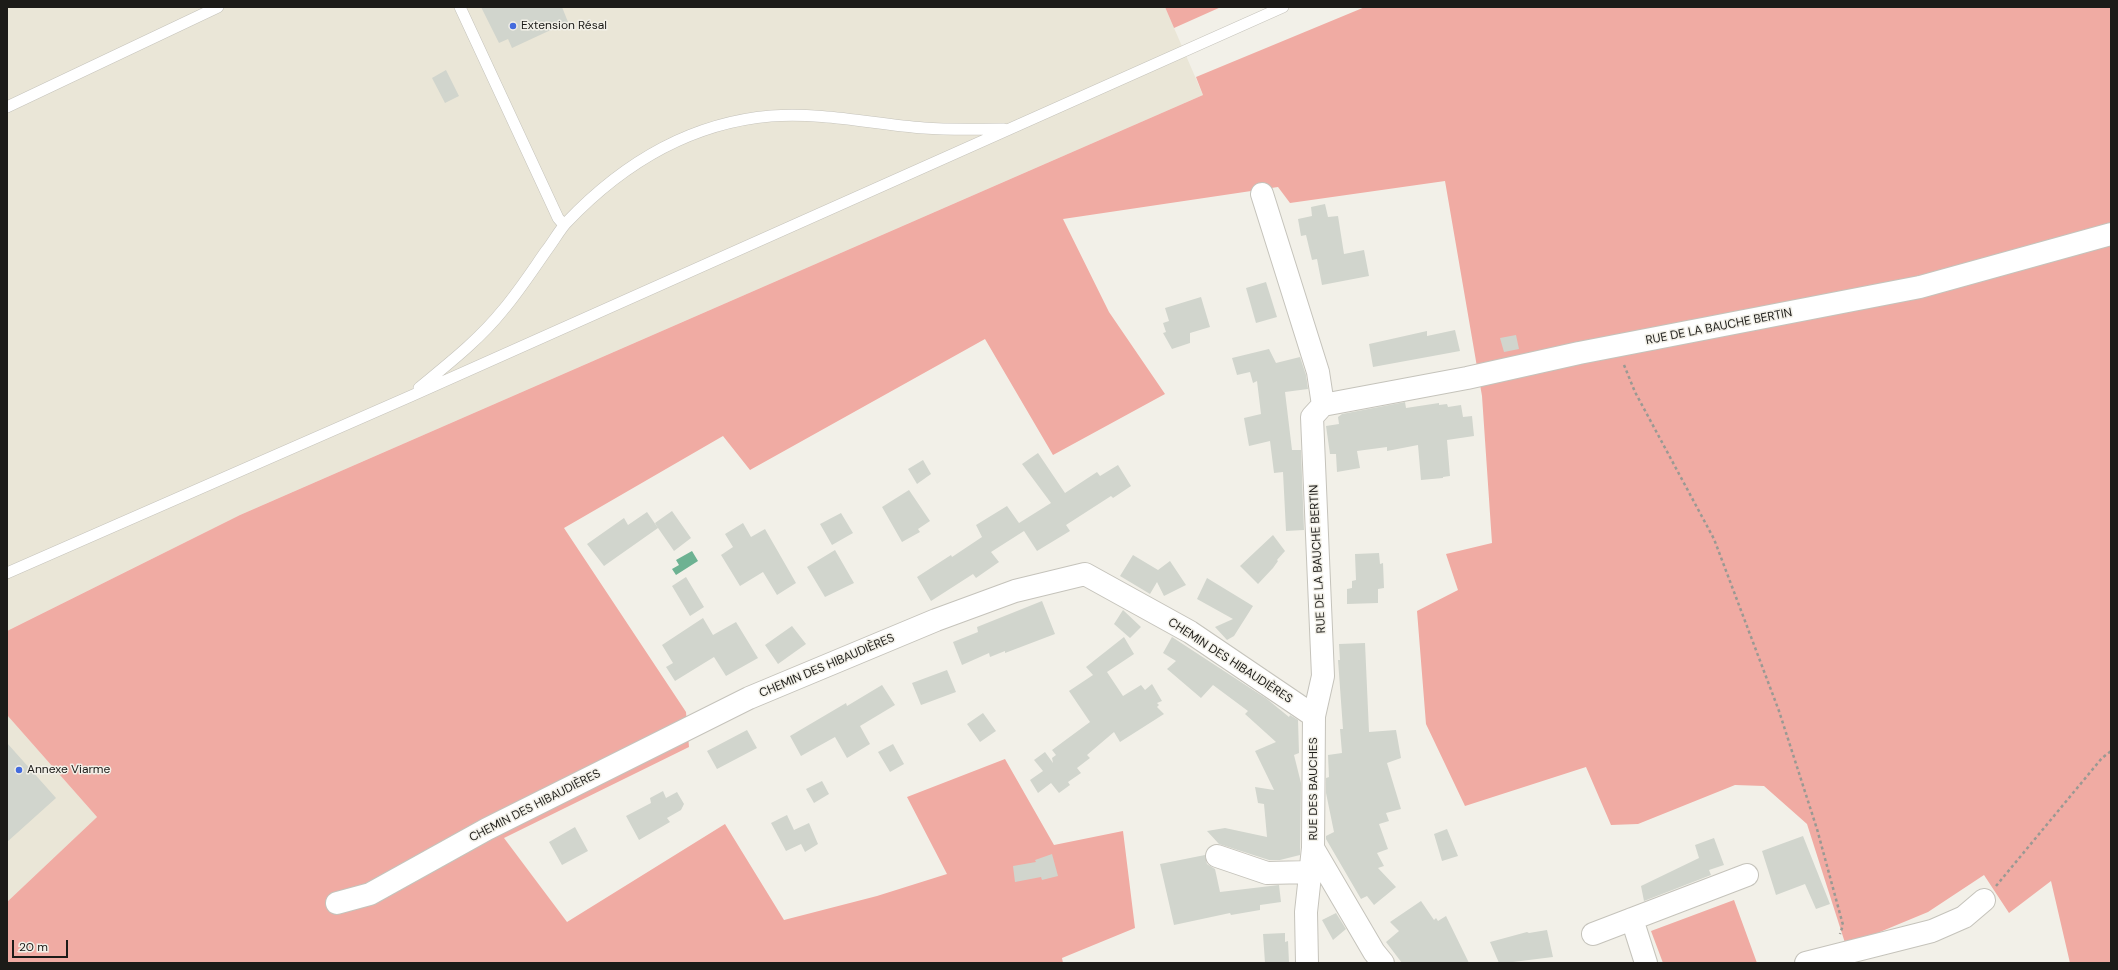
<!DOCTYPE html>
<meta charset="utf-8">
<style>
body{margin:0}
#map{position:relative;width:2118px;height:970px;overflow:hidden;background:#f2f0e8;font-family:"DM Sans",sans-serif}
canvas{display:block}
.frame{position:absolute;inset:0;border:8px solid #1c1b18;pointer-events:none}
.scale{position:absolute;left:12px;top:940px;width:56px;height:18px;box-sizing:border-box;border:2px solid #1c1b18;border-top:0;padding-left:5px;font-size:12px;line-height:14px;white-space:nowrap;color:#1c1b18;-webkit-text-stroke:3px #f2f0e8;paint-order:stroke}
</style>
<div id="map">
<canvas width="2118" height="970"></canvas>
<div class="frame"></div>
<div class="scale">20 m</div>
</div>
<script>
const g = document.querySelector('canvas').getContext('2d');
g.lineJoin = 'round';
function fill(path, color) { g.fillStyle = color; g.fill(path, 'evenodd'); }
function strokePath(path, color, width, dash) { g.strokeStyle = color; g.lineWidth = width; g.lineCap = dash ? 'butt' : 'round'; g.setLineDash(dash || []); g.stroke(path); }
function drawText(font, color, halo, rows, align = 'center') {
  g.font = font + ' "DM Sans",sans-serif'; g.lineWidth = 3; g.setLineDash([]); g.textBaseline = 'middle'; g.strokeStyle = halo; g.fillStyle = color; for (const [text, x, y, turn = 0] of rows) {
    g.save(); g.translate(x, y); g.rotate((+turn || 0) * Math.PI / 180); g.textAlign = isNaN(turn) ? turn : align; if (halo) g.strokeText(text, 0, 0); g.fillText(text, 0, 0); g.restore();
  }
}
const built = new Path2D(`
 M7,7H1165L1203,95L240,515L7,631Z
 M7,715L97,817L7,902Z`);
const green = new Path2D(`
 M1165,7H1221L1174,28Z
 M1365,7H2111V963H2070L2051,881L2009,913L1984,875L1928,912L1846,946L1807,824L1764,786L1735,785L1638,824L1611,825L1586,767L1465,806L1426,724L1417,611L1458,590L1446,554L1492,543L1482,396L1445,181L1290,203L1278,187L1063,219L1109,312L1165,394L1053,455L985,339L750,470L723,436L564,528L686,712L689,747L504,838L567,922L725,824L784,920L877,896L947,874L907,797L1005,759L1054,845L1123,831L1135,928L1062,958L1063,963H7V902L97,817L7,715V631L240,515L1203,95L1196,77Z
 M1734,900L1757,963H1663L1651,931Z`);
const water = new Path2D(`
 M692,551L698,561L676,575L672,569L679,565L676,560Z`);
const building = new Path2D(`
 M481,7H562L568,22L512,48L508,39L499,43Z
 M446,70L459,96L445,103L432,78Z
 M1325,204L1328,217L1338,216L1344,254L1364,250L1369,276L1322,285L1317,259L1312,260L1306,235L1301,236L1298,219L1312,216L1311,207Z
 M1266,282L1277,317L1256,323L1246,288Z
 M1201,297L1210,327L1190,333V343L1172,349L1163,333L1166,332L1163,323L1169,321L1165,308Z
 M1455,330L1460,351L1373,367L1369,344L1427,331V336Z
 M1516,335L1519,349L1504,352L1500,338Z
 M1269,349L1276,363L1300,357L1306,375L1308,389L1285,392L1292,450H1301L1304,530L1286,531L1283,472L1274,473L1270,441L1249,446L1244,418L1261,414L1257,381L1253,383L1250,372L1237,375L1232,358Z
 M1405,402L1406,408L1439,403V405L1447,404L1448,407L1461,405L1463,417L1472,416L1474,436L1447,440L1450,476L1443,477V478L1421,480L1418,445L1387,451V447L1357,451L1360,468L1337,472L1336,454H1330L1326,426L1339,424L1338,417L1342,414Z
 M1038,453L1065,493L1097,472L1100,476L1118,465L1131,486L1113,498L1111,496L1066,525L1070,531L1037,551L1024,531L991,552L999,562L976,578L973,574L931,601L917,577L951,555L952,557L982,537L976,525L1007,506L1019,523L1051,503L1022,464Z
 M923,460L931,474L917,484L908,469Z
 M909,490L930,521L918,529L920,532L902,542L882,507Z
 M672,511L691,538L674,551L658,528L604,566L587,544L624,518L628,525L647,512L658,528L655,523Z
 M841,513L853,533L832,545L820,524Z
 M743,523L751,537L765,529L796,583L777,595L763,572L740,586L721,555L733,547L725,534Z
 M1273,535L1285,551L1277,560L1278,561L1273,568L1258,584L1240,566Z
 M835,550L854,583L825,597L807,567Z
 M1379,553L1380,564L1383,563L1384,588L1378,589V603L1347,604V589L1352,588V581L1356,580L1355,554Z
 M1133,555L1158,570L1170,561L1186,585L1164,596L1157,582L1150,594L1120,576Z
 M686,577L704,607L690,616L672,586Z
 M1207,578L1253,606L1234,636L1227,640L1215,627L1233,619L1197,599Z
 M1042,601L1055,634L1005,653V651L990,657L989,653L962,665L953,642L978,632L977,627Z
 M1123,610L1141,627L1130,638L1114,624Z
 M703,618L713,635L736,622L758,658L726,676L714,657L675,681L666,667L673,663L662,645Z
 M792,626L806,644L778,664L765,645Z
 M1124,637L1134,654L1107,672L1123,696L1141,685L1145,690L1152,684L1162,701L1157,703L1159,705L1157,707L1164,714L1120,742L1114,732L1087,755L1090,758L1077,768L1081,773L1068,782L1070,785L1059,793L1051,783L1038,793L1030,780L1043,771L1034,760L1045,752L1053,763L1052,758L1056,755L1052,750L1090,722L1069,691L1093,675L1086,667Z
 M1172,637L1267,699L1289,717L1290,715L1298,720L1299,753L1294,755L1301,783L1300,855L1280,860H1269L1219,844L1207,831L1225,828L1267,837L1264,804L1258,803L1255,787L1274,790L1255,751L1276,742L1245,714L1248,711L1213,685L1201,698L1167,669L1176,661L1163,653Z
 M1365,643L1369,732L1396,730L1401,758L1387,763L1401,809L1386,813L1389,821L1379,824L1388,849L1377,853L1384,866L1378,868L1396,887L1374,905L1367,896L1361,899L1326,839V836L1334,832L1326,793V778L1329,777L1328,755L1342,753L1340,729H1343L1338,660H1340L1339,644Z
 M947,670L956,692L921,705L912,683Z
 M882,685L895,705L860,726L870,744L847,758L835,737L801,756L790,736L846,703L847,706Z
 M983,713L996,731L980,742L967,724Z
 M747,730L757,748L717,769L707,751Z
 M7,743L56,798L7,842Z
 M893,744L904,764L890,772L878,752Z
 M822,781L829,794L814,803L806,789Z
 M663,791L666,798L677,792L684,804L681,810L667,818L670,822L639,840L626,816L651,803L650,798Z
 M787,815L794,830L809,823L818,844L805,852L801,844L786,851L771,823Z
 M575,827L588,851L562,865L549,842Z
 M1447,829L1458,856L1442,861L1434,834Z
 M1803,836L1830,904L1816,909L1805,884L1776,895L1762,851Z
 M1714,838L1724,865L1709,870L1711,875L1644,901L1641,886L1699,858L1695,845Z
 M1052,854L1058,876L1042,880L1041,877L1015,882L1013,866L1036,862L1035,860Z
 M1205,855L1207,864L1215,869L1220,892L1279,885L1281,902L1260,905V910L1231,915L1230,913L1174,925L1160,864Z
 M1421,901L1434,920L1436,918L1438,921L1446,916L1469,963H1402L1386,942L1399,931L1390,922Z
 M1336,913L1346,929L1333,940L1322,920Z
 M1547,930L1553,957L1513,962V963H1499L1490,942L1527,932L1529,933Z
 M1285,933V942L1288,941L1289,963H1265L1263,934Z`);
const path = new Path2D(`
 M1624,365L1635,392L1714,539L1779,711L1817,829L1843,925L1840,934
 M1996,886L2102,758L2111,751`);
const lane = new Path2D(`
 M460,7L558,218L564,225
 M7,107L218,7
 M419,388C448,364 479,340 503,310C519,291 532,271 546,251C553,242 559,231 566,223C622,164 689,123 771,116C822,112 873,124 924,128C950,130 977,129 1004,129
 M7,573L411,396L1283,7`);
const street = new Path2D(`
 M1262,194L1318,372L1323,405
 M1217,856L1267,873L1311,872
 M337,903L370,894L487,829L749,698L936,620L1015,591L1085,574L1190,632L1314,716
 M1632,919L1646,963
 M1593,934L1747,875
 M1307,963L1306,912L1313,848
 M1383,963L1374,952L1313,848L1314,716L1323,676L1312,417L1323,405L1467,378L1579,353L1920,287L2111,234
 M1806,963L1932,931L1964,917L1984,900`);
const markers = [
 [513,26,4,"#436bdd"],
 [19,770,4,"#436bdd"]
];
const poiNames = [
 ["Extension Résal",521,26],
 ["Annexe Viarme",27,770]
];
const streetNames = [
 ["RUE DE LA BAUCHE BERTIN",1719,327,-11],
 ["RUE DE LA BAUCHE BERTIN",1318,559,-93],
 ["CHEMIN DES HIBAUDIÈRES",1230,661,33],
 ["CHEMIN DES HIBAUDIÈRES",827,666,-23],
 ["RUE DES BAUCHES",1314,789,-90],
 ["CHEMIN DES HIBAUDIÈRES",535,806,-27]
];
fill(built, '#eae6d7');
fill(green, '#f0aba3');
fill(water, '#6db292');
fill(building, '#d1d5cd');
strokePath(lane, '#c5c3bb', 12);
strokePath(street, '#c5c3bb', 24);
strokePath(path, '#9a9993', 2.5, [3, 3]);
strokePath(lane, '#fff', 11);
strokePath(street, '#fff', 22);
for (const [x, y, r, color] of markers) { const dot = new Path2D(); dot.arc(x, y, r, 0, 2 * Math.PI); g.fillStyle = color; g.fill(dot); strokePath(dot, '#f2f0e8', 1.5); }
drawText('12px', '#1c1b18', '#f2f0e8', poiNames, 'left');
drawText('12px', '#1c1b18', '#f2f0e8', streetNames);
</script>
